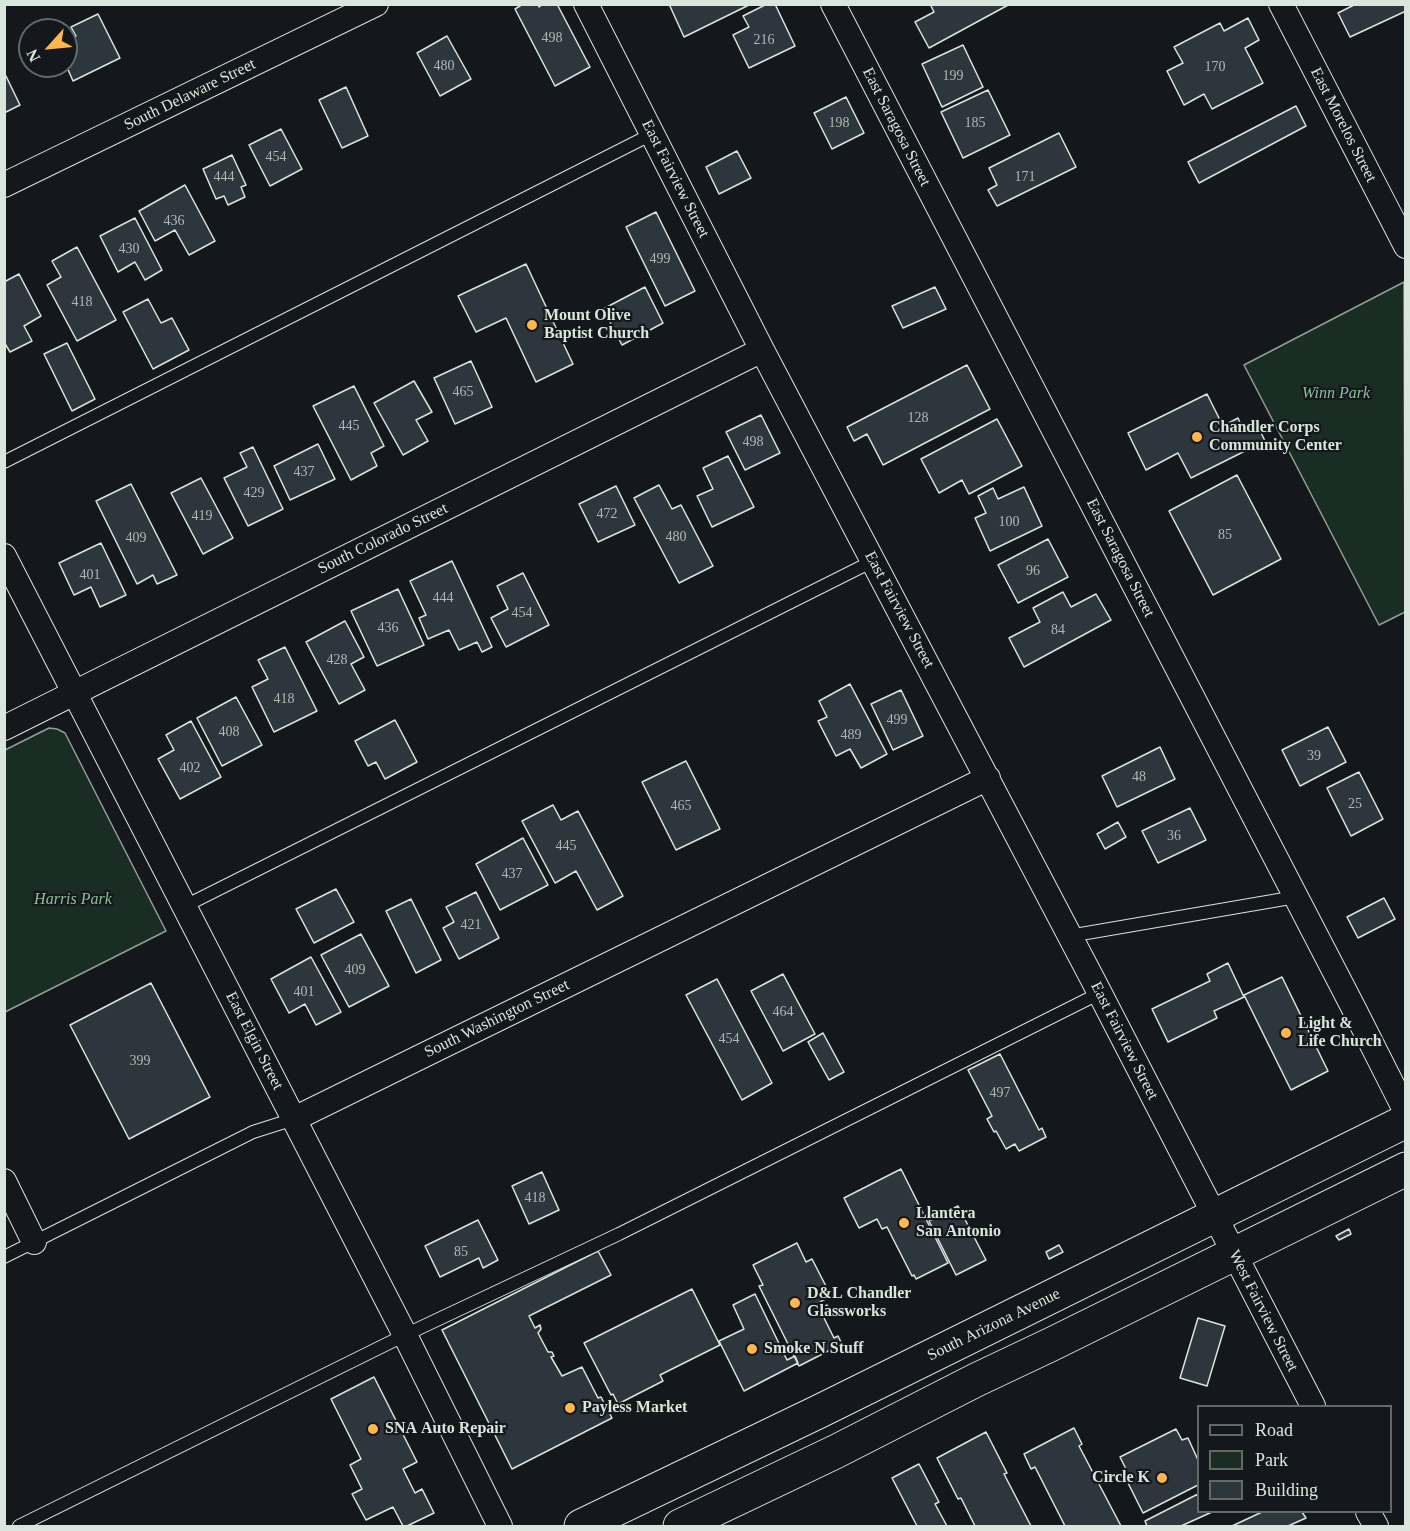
<!DOCTYPE html>
<style>
body{margin:0}
#map{position:relative;width:1410px;height:1531px;overflow:hidden;background:#14181c;font-family:"Times New Roman",serif}
canvas{display:block}
.frame{position:absolute;inset:0;border:6px solid #d8e6dc;pointer-events:none}
.legend{position:absolute;left:1197px;top:1405px;width:195px;height:108px;box-sizing:border-box;background:#14181c;border:2px solid #626a69;margin:0;padding:8px 10px;list-style:none;font-size:18px;color:#d8e6dc}
.legend li{display:flex;align-items:center;gap:12px;height:30px}
.legend b{width:30px;border:2px solid #626a69}
.north{position:absolute;left:18px;top:18px;width:60px;height:60px;box-sizing:border-box;background:#14181c;border:2px solid #626a69;border-radius:50%;rotate:243deg;font-size:16px;font-weight:700;line-height:24px;text-align:center;color:#d8e6dc}
.north::after{content:'';display:block;margin:auto;width:21px;height:27px;background:#ffb74d;clip-path:polygon(50% 0,100% 100%,50% 72%,0 100%)}
</style>
<div id="map">
<canvas width="1410" height="1531"></canvas>
<div class="frame"></div>
<ul class="legend">
<li><b style="height:8px;background:#14181c"></b>Road</li>
<li><b style="height:16px;background:#1a2d24"></b>Park</li>
<li><b style="height:16px;background:#2c363c"></b>Building</li>
</ul>
<div class="north">N</div>
</div>
<script>
const g = document.querySelector('canvas').getContext('2d');
g.lineJoin = 'round';
function fill(path, color) { g.fillStyle = color; g.fill(path, 'evenodd'); }
function strokePath(path, color, width, dash) { g.strokeStyle = color; g.lineWidth = width; g.lineCap = dash ? 'butt' : 'round'; g.setLineDash(dash || []); g.stroke(path); }
function drawText(font, color, halo, rows, align = 'center') {
  g.font = font + ' "Times New Roman",serif'; g.lineWidth = 4.5; g.setLineDash([]); g.textBaseline = 'middle'; g.strokeStyle = halo; g.fillStyle = color; for (const [text, x, y, turn = 0] of rows) {
    g.save(); g.translate(x, y); g.rotate((+turn || 0) * Math.PI / 180); g.textAlign = isNaN(turn) ? turn : align; if (halo) g.strokeText(text, 0, 0); g.fillText(text, 0, 0); g.restore();
  }
}
const green = new Path2D(`
 M1404,282L1405,612L1379,625L1244,365Z
 M49,728L57,729L65,733L166,931L5,1012V750Z`);
const building = new Path2D(`
 M523,4H538L539,7L543,4H557L590,67L555,86L515,9Z
 M669,4H751L684,37Z
 M767,4H775L795,46L749,68L733,35L749,27L743,16Z
 M930,4H1010L929,48L915,22L934,12Z
 M1356,4H1406V11L1350,37L1338,13Z
 M98,14L120,58L73,81L66,65V41L76,36L71,27Z
 M1248,18L1259,40L1245,48L1263,83L1212,109L1204,94L1184,105L1167,71L1183,63L1174,47L1220,23L1224,31Z
 M447,36L471,79L440,96L417,53Z
 M963,45L983,87L942,107L922,64Z
 M4,72L20,105L4,113Z
 M346,87L368,136L342,148L319,100Z
 M988,90L1010,135L963,158L941,112Z
 M846,97L864,133L832,149L814,113Z
 M1296,106L1306,126L1199,183L1188,162Z
 M281,129L302,169L270,186L249,145Z
 M1059,133L1076,167L997,206L988,190L997,185L989,168Z
 M737,151L751,178L719,194L706,167Z
 M232,155L246,185L241,187L245,197L228,205L224,196L216,199L203,169Z
 M185,185L215,241L189,255L175,230L155,241L139,211Z
 M656,212L695,291L665,306L626,227Z
 M135,218L162,270L145,280L135,262L118,272L100,236Z
 M77,247L116,320L77,341L47,285L61,277L52,261Z
 M526,264L573,364L536,382L506,318L476,332L458,296Z
 M19,274L41,316L24,326L32,341L10,352L4,342V282Z
 M645,287L663,323L622,345L603,309Z
 M935,287L946,309L903,328L892,306Z
 M148,299L161,323L172,318L189,350L153,369L123,312Z
 M67,343L95,399L72,411L44,354Z
 M471,361L492,407L455,424L434,378Z
 M967,365L990,409L883,465L867,434L854,441L847,427Z
 M414,381L432,412L416,420L428,441L403,455L374,403Z
 M354,386L384,446L371,453L377,466L351,480L313,406Z
 M1207,394L1223,426L1238,418L1242,427L1255,420L1265,441L1191,478L1178,453L1146,470L1128,433Z
 M761,415L780,453L745,470L726,432Z
 M997,419L1022,466L969,494L962,480L939,493L921,459Z
 M318,444L335,479L290,500L274,466Z
 M253,447L283,509L248,526L224,478L247,467L240,453Z
 M728,456L754,507L712,527L697,496L713,489L703,468Z
 M1237,475L1281,559L1213,595L1169,511Z
 M201,478L233,538L203,554L171,493Z
 M131,484L177,575L157,584L153,575L137,584L96,501Z
 M659,485L672,509L681,505L713,566L679,583L634,498Z
 M616,486L635,525L598,542L579,504Z
 M1024,487L1042,526L990,551L975,518L986,513L978,496L993,488L998,499Z
 M1048,539L1068,577L1018,603L998,565Z
 M101,543L126,595L100,607L91,587L74,595L59,563Z
 M452,561L492,647L482,652L477,642L459,650L449,630L428,639L419,618L426,615L410,581Z
 M523,573L549,625L506,647L491,618L508,609L497,586Z
 M398,589L424,645L377,666L351,611Z
 M1063,592L1071,607L1096,594L1111,620L1024,667L1009,638L1040,622L1033,608Z
 M345,621L364,657L351,664L365,690L339,704L306,642Z
 M285,647L317,711L274,732L252,687L268,679L258,660Z
 M850,684L887,754L861,768L850,749L836,756L818,721L827,717L819,701Z
 M901,690L923,736L893,750L871,704Z
 M236,697L262,745L222,766L197,718Z
 M395,720L417,762L385,779L376,762L368,766L355,741Z
 M191,721L221,777L180,799L158,759L174,750L166,735Z
 M1328,727L1346,762L1300,786L1282,750Z
 M1160,747L1175,779L1117,807L1102,776Z
 M686,761L720,829L676,850L642,782Z
 M1359,772L1383,819L1351,836L1327,788Z
 M553,805L561,820L578,811L623,896L597,910L576,871L555,883L522,821Z
 M1190,808L1206,840L1158,863L1142,831Z
 M1118,822L1126,837L1105,849L1097,834Z
 M523,838L548,885L500,910L476,864Z
 M336,889L354,922L314,943L296,909Z
 M476,892L499,938L459,959L443,928L454,922L446,907Z
 M1384,898L1395,919L1358,938L1347,917Z
 M411,899L441,960L416,973L386,911Z
 M361,934L389,986L349,1007L321,955Z
 M311,957L341,1012L316,1025L305,1004L289,1013L271,979Z
 M1228,963L1244,997L1214,1011L1217,1018L1168,1042L1152,1009L1210,981L1207,974Z
 M783,974L815,1034L783,1051L751,991Z
 M1282,977L1328,1071L1291,1090L1244,995Z
 M717,979L772,1083L742,1100L686,995Z
 M151,983L210,1097L129,1139L70,1025Z
 M823,1033L844,1072L829,1080L808,1042Z
 M1000,1054L1039,1130L1042,1128L1046,1137L1019,1151L1015,1144L1006,1149L996,1131L994,1132L987,1119L992,1116L968,1070Z
 M901,1169L948,1263L916,1279L914,1275L912,1276L887,1227L882,1229L877,1219L859,1228L844,1198Z
 M542,1172L559,1210L529,1224L512,1186Z
 M958,1206L986,1260L956,1275L929,1221Z
 M478,1220L498,1260L483,1268L479,1258L440,1277L425,1246Z
 M1349,1229L1351,1234L1339,1240L1336,1236Z
 M797,1243L806,1262L812,1259L831,1296L820,1302L823,1307L827,1305L829,1308L821,1312L834,1338L838,1336L842,1344L799,1366L759,1286L763,1285L753,1265Z
 M1059,1245L1063,1252L1049,1259L1046,1252Z
 M598,1251L611,1275L529,1316L535,1328L540,1325L541,1329L538,1333L548,1352H552L554,1356L551,1357L562,1376L582,1367L598,1398L601,1397L612,1418L512,1469L442,1330Z
 M692,1289L720,1345L660,1375L663,1381L618,1404L613,1394L611,1395L584,1343Z
 M755,1294L787,1360L795,1356L798,1363L744,1391L719,1341L744,1329L733,1305Z
 M1198,1318L1225,1326L1207,1386L1180,1378Z
 M374,1377L417,1462L403,1469L415,1493L422,1489L434,1513L407,1526H403L393,1507L366,1520L352,1494L362,1489L350,1465L361,1459L331,1399Z
 M1074,1428L1082,1444L1079,1446L1121,1526H1065L1035,1467L1031,1469L1024,1454Z
 M1176,1429L1182,1440L1188,1438L1198,1460V1485L1143,1513L1122,1471L1126,1469L1120,1457Z
 M986,1432L1007,1473L1004,1474L1031,1526H975L961,1498L958,1499L937,1458Z
 M919,1464L939,1502L935,1504L947,1526H917L892,1478Z
 M1198,1494V1512H1212L1181,1526H1147L1145,1521Z
 M1262,1512H1302L1306,1518L1288,1526H1232Z`);
const lane = new Path2D(`
 M4,462L652,134
 M185,906L873,561
 M1069,936L1296,897
 M4,1257L253,1132L294,1119
 M19,1526L405,1335L619,1234L1100,993`);
const street = new Path2D(`
 M586,4L762,350L1093,980L1313,1406
 M833,4L1352,1005L1406,1112
 M1281,4L1406,246
 M4,185L376,4
 M4,556L405,1335L500,1526
 M4,728L762,350
 M294,1119L988,778
 M4,1181L34,1242
 M1368,1512L1376,1526`);
const primary = new Path2D(`
 M581,1526L820,1411L1406,1121
 M680,1526L835,1452L976,1380L1052,1344L1406,1169`);
const markers = [
 [532,325,6,"#ffb74d"],
 [1197,437,6,"#ffb74d"],
 [1286,1033,6,"#ffb74d"],
 [904,1223,6,"#ffb74d"],
 [795,1303,6,"#ffb74d"],
 [752,1349,6,"#ffb74d"],
 [570,1408,6,"#ffb74d"],
 [373,1429,6,"#ffb74d"],
 [1162,1478,6,"#ffb74d"]
];
const numberNames = [
 ["498",552,38],
 ["216",764,40],
 ["480",444,66],
 ["170",1215,67],
 ["199",953,76],
 ["198",839,123],
 ["185",975,123],
 ["454",276,157],
 ["444",224,177],
 ["171",1025,177],
 ["436",174,221],
 ["430",129,249],
 ["499",660,259],
 ["418",82,302],
 ["465",463,392],
 ["128",918,418],
 ["445",349,426],
 ["498",753,442],
 ["437",304,472],
 ["429",254,493],
 ["472",607,514],
 ["419",202,516],
 ["100",1009,522],
 ["85",1225,535],
 ["480",676,537],
 ["409",136,538],
 ["96",1033,571],
 ["401",90,575],
 ["444",443,598],
 ["454",522,613],
 ["436",388,628],
 ["84",1058,630],
 ["428",337,660],
 ["418",284,699],
 ["499",897,720],
 ["408",229,732],
 ["489",851,735],
 ["39",1314,756],
 ["402",190,768],
 ["48",1139,777],
 ["25",1355,804],
 ["465",681,806],
 ["36",1174,836],
 ["445",566,846],
 ["437",512,874],
 ["421",471,925],
 ["409",355,970],
 ["401",304,992],
 ["464",783,1012],
 ["454",729,1039],
 ["399",140,1061],
 ["497",1000,1093],
 ["418",535,1198],
 ["85",461,1252]
];
const streetNames = [
 ["South Delaware Street",190,95,-26],
 ["East Morelos Street",1343,125,63],
 ["East Saragosa Street",896,127,63],
 ["East Fairview Street",675,179,63],
 ["South Colorado Street",383,539,-26],
 ["East Saragosa Street",1120,558,63],
 ["East Fairview Street",899,610,62],
 ["South Washington Street",497,1019,-26],
 ["East Elgin Street",254,1041,63],
 ["East Fairview Street",1124,1041,63],
 ["West Fairview Street",1263,1311,63],
 ["South Arizona Avenue",994,1325,-26]
];
const poiNames = [
 ["Mount Olive",544,316],
 ["Baptist Church",544,334],
 ["Chandler Corps",1209,428],
 ["Community Center",1209,446],
 ["Light &",1298,1024],
 ["Life Church",1298,1042],
 ["Llantera",916,1214],
 ["San Antonio",916,1232],
 ["D&L Chandler",807,1294],
 ["Glassworks",807,1312],
 ["Smoke N Stuff",764,1349],
 ["Payless Market",582,1408],
 ["SNA Auto Repair",385,1429],
 ["Circle K",1150,1478,"right"]
];
const parkNames = [
 ["Winn Park",1336,394],
 ["Harris Park",73,900]
];
fill(green, '#1a2d24');
strokePath(green, '#939e99', 1.5);
fill(building, '#2c363c');
strokePath(building, '#d8e6dc', 1.5);
strokePath(lane, '#d8e6dc', 14);
strokePath(street, '#d8e6dc', 26);
strokePath(primary, '#d8e6dc', 35);
strokePath(lane, '#14181c', 12);
strokePath(street, '#14181c', 24);
strokePath(primary, '#14181c', 33);
for (const [x, y, r, color] of markers) { const dot = new Path2D(); dot.arc(x, y, r, 0, 2 * Math.PI); g.fillStyle = color; g.fill(dot); strokePath(dot, '#14181c', 2); }
drawText('14px', '#adbab4', null, numberNames);
drawText('16px', '#d8e6dc', '#14181c', streetNames);
drawText('bold 16px', '#d8e6dc', '#14181c', poiNames, 'left');
drawText('italic 16px', '#8ac095', '#14181c', parkNames);
</script>
